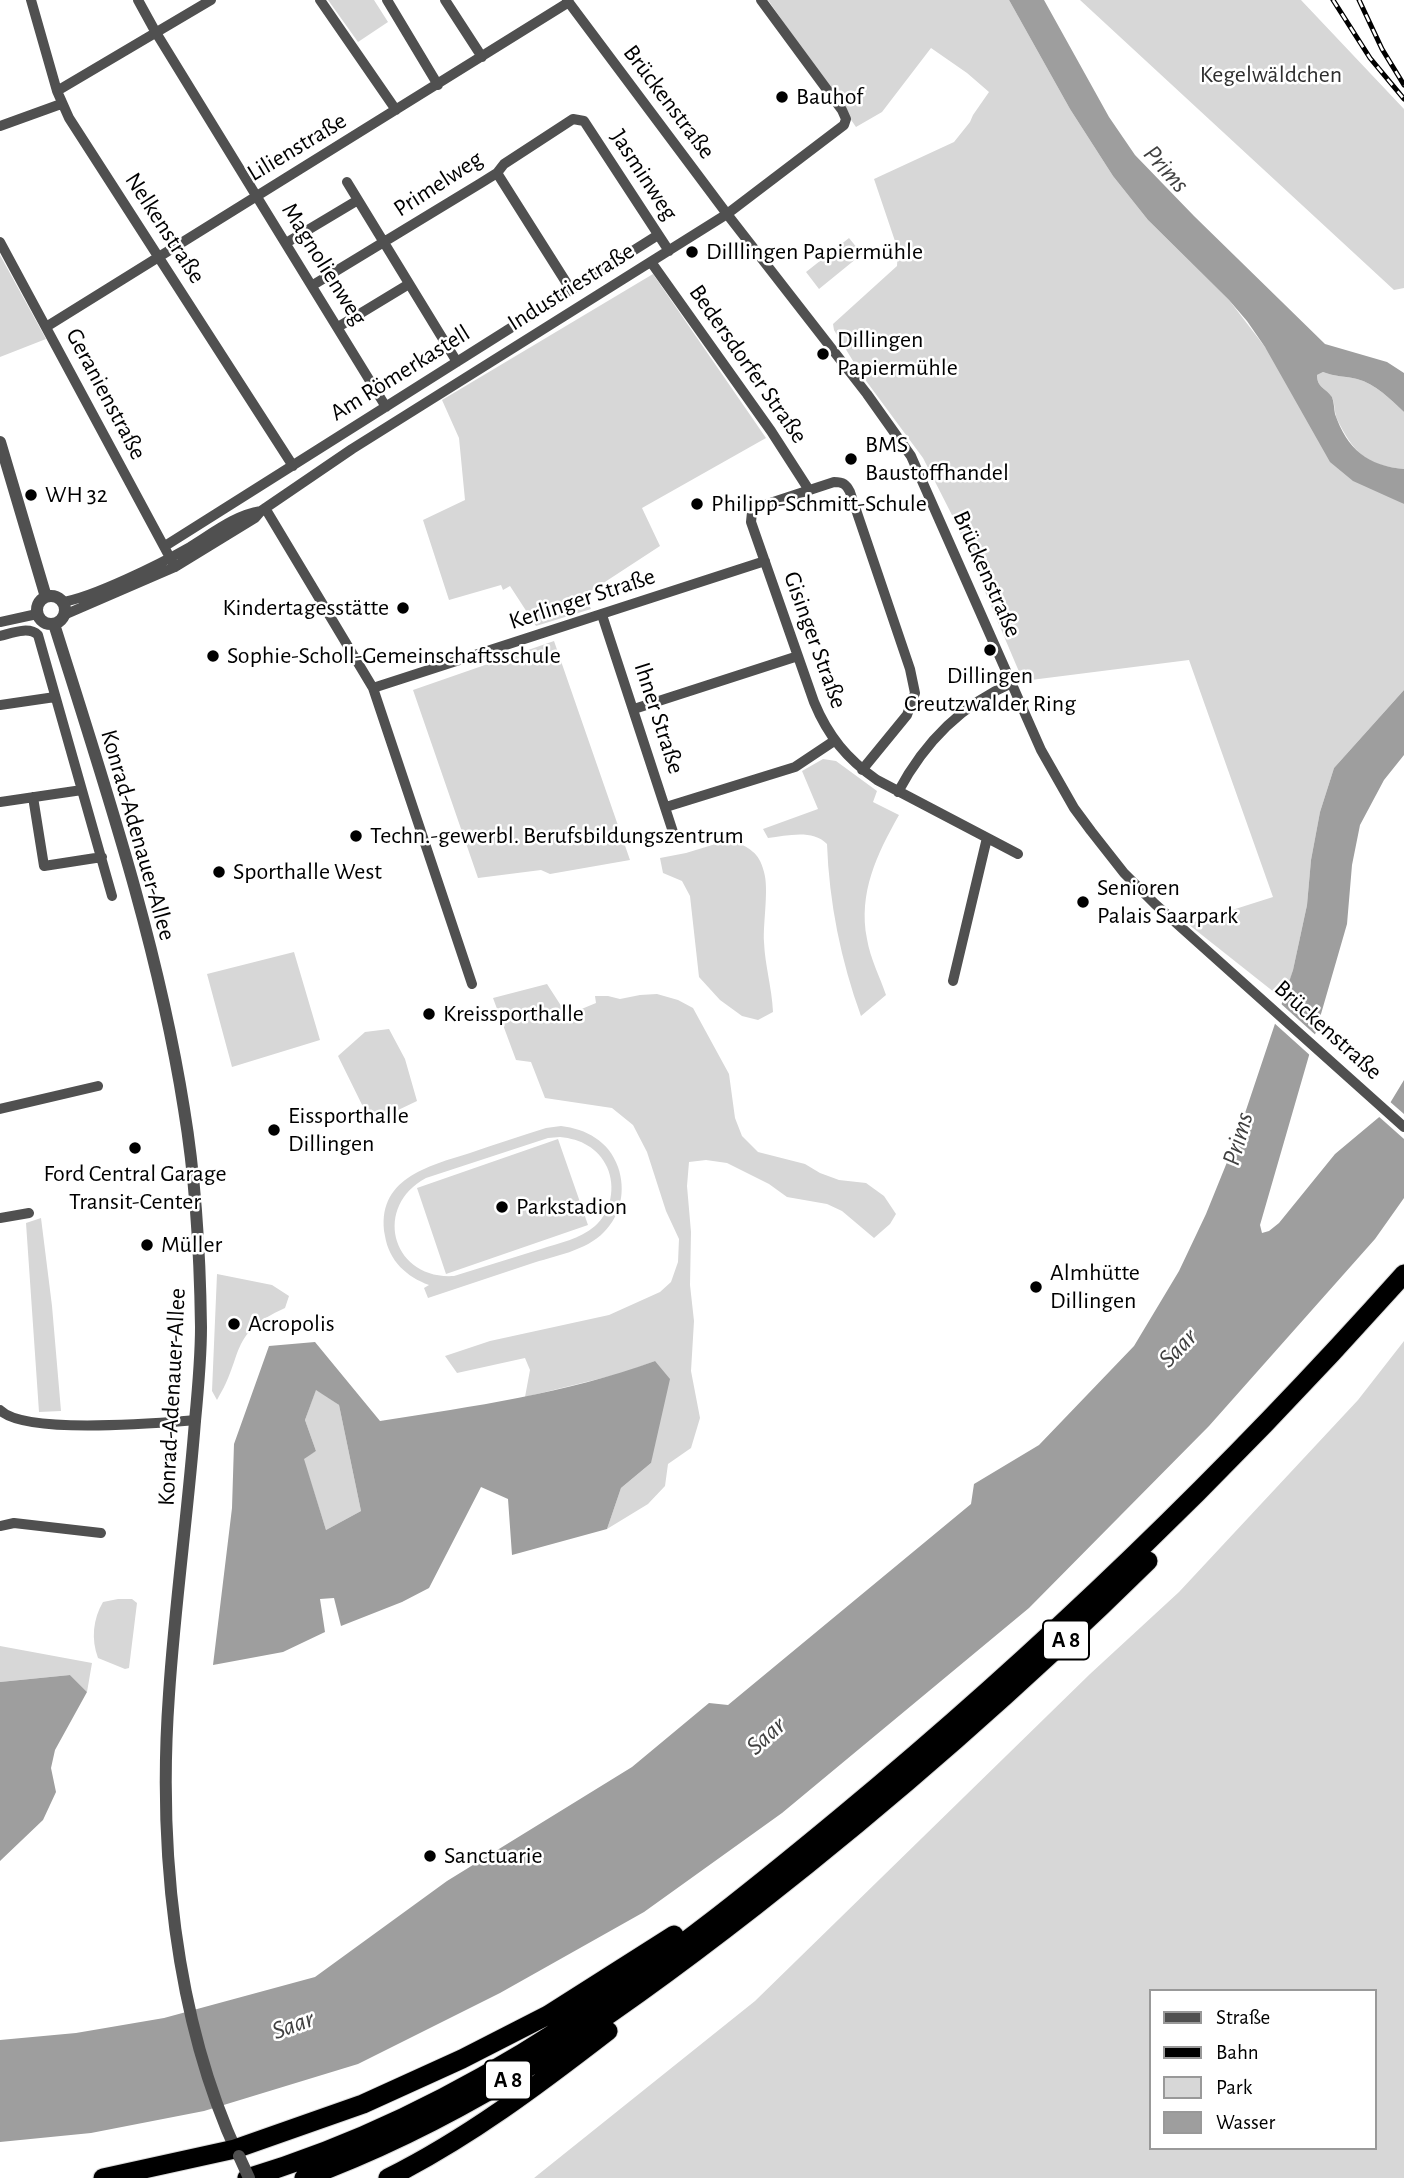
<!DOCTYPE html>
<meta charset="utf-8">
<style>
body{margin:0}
#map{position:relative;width:1404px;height:2178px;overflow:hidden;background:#fff;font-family:"Alegreya Sans",sans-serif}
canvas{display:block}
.legend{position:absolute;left:1149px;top:1989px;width:228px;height:161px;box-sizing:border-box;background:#fff;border:2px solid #999;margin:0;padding:9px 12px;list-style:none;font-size:21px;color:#000}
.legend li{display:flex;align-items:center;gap:14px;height:35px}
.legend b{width:35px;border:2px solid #999}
</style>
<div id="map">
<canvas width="1404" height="2178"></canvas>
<ul class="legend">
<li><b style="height:9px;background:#505050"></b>Straße</li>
<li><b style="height:9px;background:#000"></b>Bahn</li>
<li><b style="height:19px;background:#d7d7d7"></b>Park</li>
<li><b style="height:19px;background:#9e9e9e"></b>Wasser</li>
</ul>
</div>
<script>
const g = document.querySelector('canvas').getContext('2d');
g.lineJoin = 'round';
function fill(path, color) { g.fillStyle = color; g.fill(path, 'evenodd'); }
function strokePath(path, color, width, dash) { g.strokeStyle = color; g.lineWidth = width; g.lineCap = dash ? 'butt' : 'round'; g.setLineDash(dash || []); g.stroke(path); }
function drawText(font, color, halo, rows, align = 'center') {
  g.font = font + ' "Alegreya Sans",sans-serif'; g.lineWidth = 5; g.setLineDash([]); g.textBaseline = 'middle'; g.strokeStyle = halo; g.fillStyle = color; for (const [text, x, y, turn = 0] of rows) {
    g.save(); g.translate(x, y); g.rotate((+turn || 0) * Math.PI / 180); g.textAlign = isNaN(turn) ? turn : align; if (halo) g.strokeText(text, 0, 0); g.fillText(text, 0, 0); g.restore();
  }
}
const green = new Path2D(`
 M328,0H374L388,22L358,42Z
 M768,0H1009L1070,109L1113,176L1148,220L1229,300L1265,347L1393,498L1404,504V690L1334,768L1320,812L1311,860L1307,905L1293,970L1284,1000L1188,924L1273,897L1189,660L1023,681L955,521L923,458L861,374L834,330L833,324L897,266L898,250L874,179L954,142L970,122L973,115L989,92L967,73L931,48L882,112L856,127Z
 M1080,0H1301L1404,109V288L1394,290Z
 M849,238L862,254L819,289L806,272Z
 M0,255L46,339L0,357Z
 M653,274L766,438L642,508L660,546L585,595L591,609L536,626L510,586L503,590L501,585L449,600L423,520L465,500L459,438L442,400Z
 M1323,372C1335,377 1345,376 1357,379C1376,384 1390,399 1404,412V469C1366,466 1353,452 1337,419C1334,412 1335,403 1332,397C1326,388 1317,388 1317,375Z
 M554,641L630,860L550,874L541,870L478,878L413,690Z
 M823,759L836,761L877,791L873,802L899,815C877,854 858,893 867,939C870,958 880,977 886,995L861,1016C841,961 829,902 827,844C812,829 787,836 768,838L763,829L818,809L802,771Z
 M732,839C749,849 759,851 764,872C769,889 763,923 764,942C765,966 772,988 773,1012L758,1020L742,1016L720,1000L699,977L690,896L682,881L663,873L660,858L686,853Z
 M294,952L320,1040L232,1067L207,974Z
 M547,984L567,1015L596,1003L595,996H608L620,999L640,995L657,994L678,1000L693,1008L729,1074L735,1118L742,1136L758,1152L805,1164L820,1173L839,1180L866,1183L884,1196L896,1214L890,1224L874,1238L842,1211L827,1204L787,1197L769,1184L727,1163L706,1160L689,1162L687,1186L691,1232L690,1285L694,1321L691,1371L700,1418L691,1448L668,1464L665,1486L648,1504L607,1529L621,1488L651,1463L655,1361L623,1373L525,1397L530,1370L525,1358L457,1373L445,1356L490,1341L609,1315L660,1292L671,1282L678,1262L679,1239L666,1211L647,1152L633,1125L612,1108L545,1098L531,1062L516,1060L493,998Z
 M389,1029L405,1059L417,1101L371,1123L338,1056L365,1032Z
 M561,1126C586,1129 609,1141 618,1167C626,1190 621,1215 604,1232C586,1251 554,1256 530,1264C496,1275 462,1287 428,1298L424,1288L429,1285C407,1277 389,1261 385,1236C375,1179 428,1166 470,1153C495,1144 521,1136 546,1128ZM560,1137C581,1139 598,1148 607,1167C616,1187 611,1212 595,1226C580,1239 559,1243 541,1249C512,1258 483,1267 454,1276C392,1280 372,1207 426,1178L548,1138Z
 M558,1139L588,1225L446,1274L417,1188Z
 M41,1218L52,1306L61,1411L39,1412L26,1223Z
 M217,1274L272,1285L289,1296L285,1308C227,1334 245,1355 217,1400L212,1391Z
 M1404,1341V2178H534L755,2001L1090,1674L1179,1592L1358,1400ZM1150,1991H1374V2148H1150Z
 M316,1389L339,1405L361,1511L326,1530L303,1458L316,1451L305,1420Z
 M118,1599H132L137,1603L129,1668L125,1669L98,1658C91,1639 93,1619 103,1602Z
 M0,1646L92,1663L87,1692L70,1675L0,1682Z`);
const water = new Path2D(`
 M1009,0H1044L1109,117L1135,155L1194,216L1325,344L1387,362L1404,373V412C1390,399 1376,384 1357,379C1345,376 1335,377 1323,372L1317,375C1317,388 1326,388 1332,397C1334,402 1334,409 1335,414C1347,449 1368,466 1404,469V504L1353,481L1330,462L1265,347L1247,321L1229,300L1148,220L1113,176L1070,109Z
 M1404,690V755L1384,780L1360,825L1352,865L1347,924L1260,1225L1262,1233L1269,1231L1279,1223L1335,1154L1384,1113L1404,1080V1198L1375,1239L1209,1426L1029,1608L782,1813L644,1912L500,1993L358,2064L204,2111L91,2133L0,2142V2040L76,2033L164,2018L315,1977L447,1881L632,1767L709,1703L728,1705L971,1504L974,1484L1039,1445L1134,1346L1179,1271L1206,1214L1236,1140L1293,970L1307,905L1311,860L1320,812L1334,768Z
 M315,1342L380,1421C475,1406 564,1394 655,1361L670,1379L651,1463L621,1488L607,1529L512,1555L508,1499L481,1487L429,1588L402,1602L341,1626L334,1598L320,1599L325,1632L283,1652L213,1665L232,1508L234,1444L269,1346ZM316,1390L339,1405L361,1511L326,1530L304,1459L316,1451L305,1420Z
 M70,1675L87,1692L55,1750L51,1768L56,1792L43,1820L0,1861V1682Z`);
const pier = new Path2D(`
 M1279,1002L1319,1038L1313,1058L1273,1022Z
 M1388,1100L1404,1114V1139L1377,1115Z`);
const minor = new Path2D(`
 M31,0L57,91L69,118L293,466
 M138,0L155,31L386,407
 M320,0L396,110
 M387,0L438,85
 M445,0L482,57
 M567,0L727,214L867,394L911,456L1041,750L1074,808L1091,831L1124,873L1155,904L1404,1127
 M57,91L211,0
 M0,126L61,104
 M497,173L571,290
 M347,182L457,362
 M0,242L175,567
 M286,243L358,200
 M651,262L771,431L809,490
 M313,285L481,183L497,173L504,164L573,119L584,121L669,251
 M46,327L569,2
 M338,327L409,284
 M265,508L373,688L472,984
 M165,546L658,235
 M62,602C92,598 162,563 190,547C213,533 235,515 261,511
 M64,615L175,567L255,518L261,511L352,449L727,214L844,125L846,119L842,110L761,0
 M602,615L674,835
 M0,622L37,614
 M0,636C12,633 29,626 38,635L112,896
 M373,688L765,561
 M0,705L55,697
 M634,709L798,656
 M862,770L907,715L915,693L910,669L850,492C846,484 843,482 834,482L758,507L752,512L751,522L814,702C828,736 847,759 877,780L1018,854
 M898,792C924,743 961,705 1012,683
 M33,797L44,866L102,857
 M0,802L82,790
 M666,807L795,767L834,741
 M953,981L987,838
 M0,1109L98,1086
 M0,1218L29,1213
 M0,1410C25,1435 158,1423 196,1420
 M0,1526L14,1523L101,1533`);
const tertiary = new Path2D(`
 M0,442L46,597
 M37 610a14 14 0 1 1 28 0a14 14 0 1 1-28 0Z
 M54,624C104,783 158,944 184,1109C196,1181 200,1254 201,1327C201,1359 198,1390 195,1421C188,1512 175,1603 169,1694C158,1845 174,2017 238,2155`);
const motorway = new Path2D(`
 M103,2178L235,2149L363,2104L462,2059L548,2015L674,1935
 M247,2178C476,2110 660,1967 841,1817C1044,1649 1229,1470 1404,1274
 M304,2178C473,2116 614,2016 755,1906C892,1799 1023,1684 1148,1561
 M388,2178C468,2138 538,2085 608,2031`);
const rail = new Path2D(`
 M1333,0L1370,58L1404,99
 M1359,0L1382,49L1404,85`);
const tertiaryBridge = new Path2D(`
 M239,2156L249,2178`);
const markers = [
 [782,97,7,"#000"],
 [692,252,7,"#000"],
 [823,354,7,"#000"],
 [851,459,7,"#000"],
 [31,495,7,"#000"],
 [697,504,7,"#000"],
 [403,608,7,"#000"],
 [990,650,7,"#000"],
 [213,656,7,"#000"],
 [356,836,7,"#000"],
 [219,872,7,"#000"],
 [1083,902,7,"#000"],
 [429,1014,7,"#000"],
 [274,1130,7,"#000"],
 [135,1148,7,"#000"],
 [502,1207,7,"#000"],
 [147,1245,7,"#000"],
 [1036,1287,7,"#000"],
 [234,1324,7,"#000"],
 [430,1856,7,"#000"]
];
const shields = [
 [1066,1640,46],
 [508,2080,46]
];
const shieldNames = [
 ["A 8",1066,1640],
 ["A 8",508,2080]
];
const parkNames = [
 ["Kegelwäldchen",1271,75]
];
const poiNames = [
 ["Bauhof",796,97],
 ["Dilllingen Papiermühle",706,252],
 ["Dillingen",837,340],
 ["Papiermühle",837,368],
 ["BMS",865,445],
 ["Baustoffhandel",865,473],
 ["WH 32",45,495],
 ["Philipp-Schmitt-Schule",711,504],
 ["Kindertagesstätte",389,608,"right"],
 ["Sophie-Scholl-Gemeinschaftsschule",227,656],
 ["Dillingen",990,676,"center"],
 ["Creutzwalder Ring",990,704,"center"],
 ["Techn.-gewerbl. Berufsbildungszentrum",370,836],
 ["Sporthalle West",233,872],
 ["Senioren",1097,888],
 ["Palais Saarpark",1097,916],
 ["Kreissporthalle",443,1014],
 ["Eissporthalle",288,1116],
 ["Dillingen",288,1144],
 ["Ford Central Garage",135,1174,"center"],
 ["Transit-Center",135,1202,"center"],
 ["Parkstadion",516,1207],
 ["Müller",161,1245],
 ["Almhütte",1050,1273],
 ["Dillingen",1050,1301],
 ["Acropolis",248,1324],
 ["Sanctuarie",444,1856]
];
const streetNames = [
 ["Brückenstraße",669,102,53],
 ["Lilienstraße",297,147,-31],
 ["Jasminweg",644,175,57],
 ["Primelweg",438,184,-33],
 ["Nelkenstraße",165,228,57],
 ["Magnolienweg",324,264,58],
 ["Industriestraße",571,287,-32],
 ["Bedersdorfer Straße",748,364,55],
 ["Am Römerkastell",400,373,-32],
 ["Geranienstraße",106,394,62],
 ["Brückenstraße",987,574,66],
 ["Kerlinger Straße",582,599,-18],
 ["Gisinger Straße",815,640,70],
 ["Ihner Straße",659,718,72],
 ["Konrad-Adenauer-Allee",138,835,74],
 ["Brückenstraße",1328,1030,42],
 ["Konrad-Adenauer-Allee",172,1397,-87]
];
const waterNames = [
 ["Prims",1166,169,48],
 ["Prims",1238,1139,-74],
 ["Saar",1178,1348,-46],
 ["Saar",766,1736,-42],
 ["Saar",293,2025,-20]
];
fill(green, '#d7d7d7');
fill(water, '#9e9e9e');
fill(pier, '#fff');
strokePath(motorway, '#dbdbdb', 21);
strokePath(minor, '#505050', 10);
strokePath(tertiary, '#505050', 12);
strokePath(motorway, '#000', 19);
strokePath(rail, '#000', 5);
strokePath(rail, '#fff', 2.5, [8]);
strokePath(tertiaryBridge, '#505050', 12);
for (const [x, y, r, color] of markers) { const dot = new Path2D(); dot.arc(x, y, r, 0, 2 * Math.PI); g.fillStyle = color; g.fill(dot); strokePath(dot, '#fff', 2.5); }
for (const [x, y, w] of shields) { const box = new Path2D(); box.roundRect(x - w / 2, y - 19.5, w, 39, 5); g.fillStyle = '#fff'; g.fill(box); strokePath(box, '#000', 2); }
drawText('bold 23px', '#000', null, shieldNames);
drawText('24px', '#2e2e2e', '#fff', parkNames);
drawText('24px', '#000', '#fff', poiNames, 'left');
drawText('24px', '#000', '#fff', streetNames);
drawText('italic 26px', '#3f3f3f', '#fff', waterNames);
</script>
